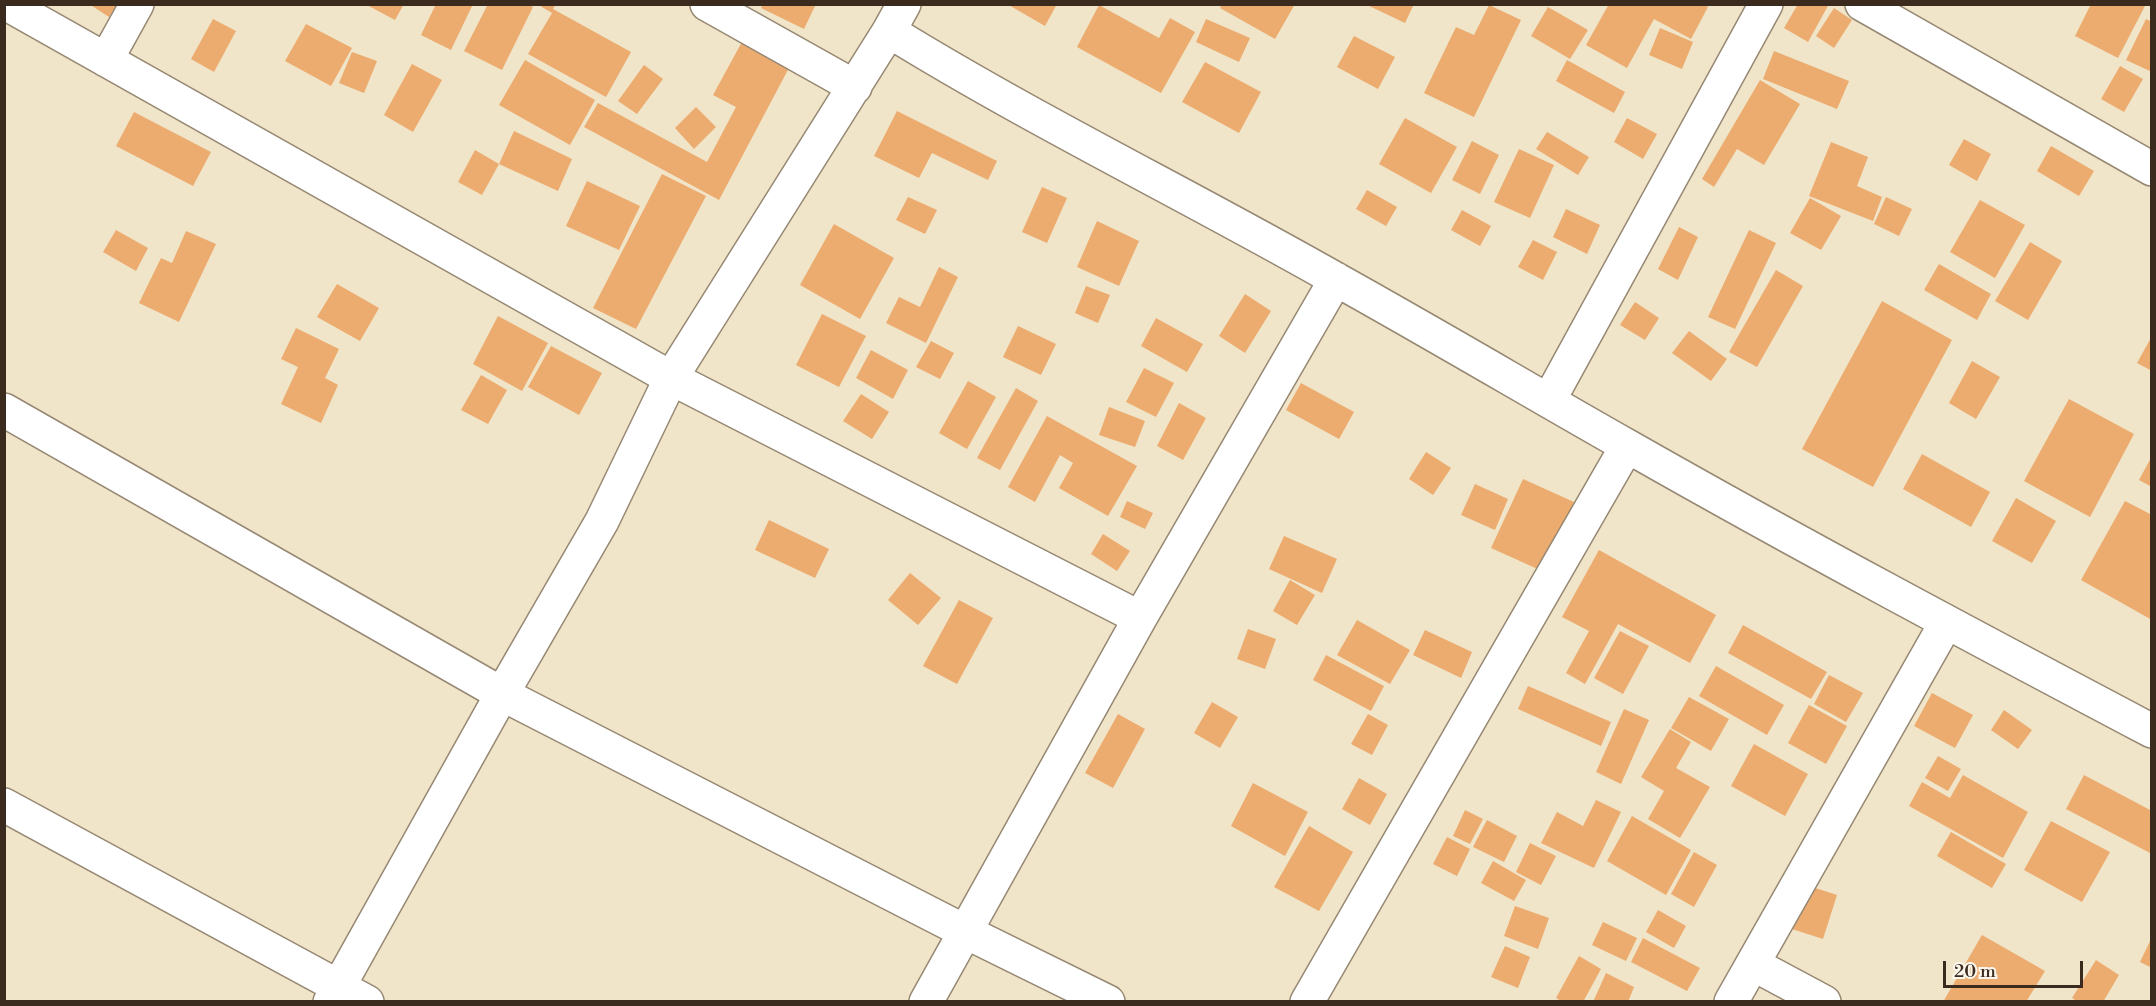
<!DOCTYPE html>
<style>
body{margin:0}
#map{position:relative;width:2156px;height:1006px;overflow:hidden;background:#f0e5c8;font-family:"Libre Bodoni",serif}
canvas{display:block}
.frame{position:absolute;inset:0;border:6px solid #3b2a1e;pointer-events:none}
.scale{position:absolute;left:1943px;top:961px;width:140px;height:27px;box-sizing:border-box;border:3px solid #3b2a1e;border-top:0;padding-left:8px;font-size:18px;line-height:21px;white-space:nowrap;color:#3b2a1e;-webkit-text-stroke:4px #fbf7ec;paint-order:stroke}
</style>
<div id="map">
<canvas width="2156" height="1006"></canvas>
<div class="frame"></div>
<div class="scale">20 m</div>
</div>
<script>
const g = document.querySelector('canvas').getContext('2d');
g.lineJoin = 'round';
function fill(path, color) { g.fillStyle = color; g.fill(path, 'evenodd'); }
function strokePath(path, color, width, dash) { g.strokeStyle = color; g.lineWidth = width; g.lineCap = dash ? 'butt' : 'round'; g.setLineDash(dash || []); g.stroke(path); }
const building = new Path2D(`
 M89,4H117L109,17Z
 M365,4H404L395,20Z
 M436,4H473L451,50L421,35Z
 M488,4H527L533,7L502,70L464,51Z
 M537,4H556L553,9L631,52L606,97L528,54L552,13Z
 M763,4H816L804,29L761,8Z
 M1007,4H1057L1045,26Z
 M1222,4H1295L1275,39L1220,8Z
 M1365,4H1414L1405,23Z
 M1609,4H1703L1708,7L1691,39L1654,19L1627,68L1586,45Z
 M1798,4H1829L1808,42L1784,28Z
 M2091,4H2146L2118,58L2075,36Z
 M1099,5L1159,38L1170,18L1195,32L1161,93L1077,47Z
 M1489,5L1521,20L1474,117L1424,93L1456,27L1474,35Z
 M1548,7L1588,30L1570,59L1531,36Z
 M1834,8L1852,20L1834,48L1816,36Z
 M213,19L236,31L214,72L191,59Z
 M1206,19L1250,38L1239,62L1196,42Z
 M2146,19L2152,22V72L2126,60Z
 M306,24L352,48L331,86L285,61Z
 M1660,28L1693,42L1682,69L1649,55Z
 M1354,36L1395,57L1378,89L1337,67Z
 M743,40L790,66L719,200L584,127L598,103L707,162L736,107L713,95Z
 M1774,51L1849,81L1837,109L1763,79Z
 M352,52L377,61L364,93L339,83Z
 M525,60L595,100L570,145L499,105Z
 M1567,60L1625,92L1614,113L1556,81Z
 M1205,62L1261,92L1239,133L1182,102Z
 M412,64L442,80L413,132L384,115Z
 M644,65L663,79L637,114L618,101Z
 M2120,66L2143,79L2124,112L2101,99Z
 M1760,80L1800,104L1764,165L1737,149L1714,187L1702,179Z
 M696,107L716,127L694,149L675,128Z
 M897,111L997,161L988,180L932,153L919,178L874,156Z
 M134,112L211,152L193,186L116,146Z
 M1405,118L1457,147L1431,193L1379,164Z
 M1627,118L1657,134L1643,159L1614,142Z
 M514,131L572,159L558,191L499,164L482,195L458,182L475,150L499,164Z
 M1547,132L1589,157L1578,175L1536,149Z
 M1964,139L1991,154L1977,181L1949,165Z
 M1472,141L1499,155L1480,194L1452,180Z
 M1831,142L1868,157L1857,186L1882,197L1873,221L1809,196Z
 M2051,146L2094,171L2079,196L2037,171Z
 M1519,149L1554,165L1530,218L1494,202Z
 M662,174L706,196L636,329L593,308Z
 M587,181L640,206L619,250L566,226Z
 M1042,187L1067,198L1047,243L1022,232Z
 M1367,190L1397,207L1386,226L1356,209Z
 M908,197L937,210L925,234L896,220Z
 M1886,197L1912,209L1899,236L1874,224Z
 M1810,198L1841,216L1821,250L1790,233Z
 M1980,200L2025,225L1995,278L1950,252Z
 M1566,209L1600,225L1587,254L1553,237Z
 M1462,210L1491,226L1480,246L1451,230Z
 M1097,221L1139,241L1119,286L1077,267Z
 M834,224L894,258L860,319L800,285Z
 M1679,227L1698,237L1678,280L1658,269Z
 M116,230L148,248L136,271L103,252Z
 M1749,230L1776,243L1735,329L1708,317Z
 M186,231L216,244L179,322L139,303L161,258L172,263Z
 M1533,240L1557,252L1543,280L1518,267Z
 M2030,242L2062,261L2028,320L1995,301Z
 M1939,264L1991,294L1977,320L1924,290Z
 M939,267L958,277L926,343L886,323L899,297L920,307Z
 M1776,270L1803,286L1757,367L1729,352Z
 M337,284L379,308L360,341L317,317Z
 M1086,286L1110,295L1098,323L1075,313Z
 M1245,294L1271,311L1245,353L1219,336Z
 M1882,301L1952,340L1873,487L1802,449Z
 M1635,302L1659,318L1645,340L1620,325Z
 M822,314L866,336L839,387L796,365Z
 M498,316L548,343L522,391L473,364Z
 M1156,318L1203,344L1187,372L1141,346Z
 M1018,326L1056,344L1041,375L1003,357Z
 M296,328L339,349L325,378L338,385L321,423L281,404L298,367L281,359Z
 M1689,331L1727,359L1711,381L1672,353Z
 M2152,336V371L2137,363Z
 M931,341L954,353L940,379L916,367Z
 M551,346L602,373L579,415L528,387Z
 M871,350L908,370L893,399L856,378Z
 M1972,361L2000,377L1976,419L1949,403Z
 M1144,368L1174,383L1156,417L1126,402Z
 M481,375L507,390L488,424L461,410Z
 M968,381L996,397L967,449L939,433Z
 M1301,383L1354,412L1339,439L1286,410Z
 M1016,388L1038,401L1000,470L977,458Z
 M861,394L889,412L872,439L843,421Z
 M2069,399L2134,434L2090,517L2024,481Z
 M1179,403L1206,418L1183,460L1157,446Z
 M1109,407L1145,421L1135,447L1099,435Z
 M1047,416L1137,466L1108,516L1059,488L1073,463L1060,455L1035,502L1008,487Z
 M1426,452L1451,468L1433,495L1409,479Z
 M1922,454L1990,492L1971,527L1903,489Z
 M2152,456V487L2139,480Z
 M1523,479L1574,502L1542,571L1491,548Z
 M1475,484L1508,499L1495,530L1461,515Z
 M2016,498L2056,521L2032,563L1992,541Z
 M1127,501L1153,513L1145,529L1120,517Z
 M2125,501L2152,515V620L2081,580Z
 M769,520L829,549L815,578L755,550Z
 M1103,534L1130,551L1117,571L1091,554Z
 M1284,536L1337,559L1322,593L1269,569Z
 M1599,550L1716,615L1690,663L1618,624L1585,684L1566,673L1589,631L1562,617Z
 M910,573L941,598L918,625L888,600Z
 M1290,580L1315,595L1297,625L1273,611Z
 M959,600L993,618L957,684L923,666Z
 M1357,620L1410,650L1390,684L1337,655Z
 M1743,625L1827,672L1811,699L1728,653Z
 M1248,629L1276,639L1265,669L1237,659Z
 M1425,630L1472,652L1461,678L1413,655Z
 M1620,631L1649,646L1623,694L1594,678Z
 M1326,655L1384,686L1371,711L1313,680Z
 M1716,666L1784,705L1767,735L1699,696Z
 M1829,675L1863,693L1846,722L1814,704Z
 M1528,686L1611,722L1601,746L1518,709Z
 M1932,693L1973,715L1955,748L1914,726Z
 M1689,697L1729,719L1711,751L1671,728Z
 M1212,702L1238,717L1220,748L1194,733Z
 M1809,705L1847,726L1826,764L1788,743Z
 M1624,709L1649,720L1621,784L1596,772Z
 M2004,710L2032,730L2018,749L1991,730Z
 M1118,714L1145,729L1113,788L1085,773Z
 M1368,714L1388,725L1372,755L1351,744Z
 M1670,729L1691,742L1676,768L1710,787L1680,838L1648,819L1664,791L1641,777Z
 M1754,744L1808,774L1785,816L1731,786Z
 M1938,756L1961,769L1948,791L1925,778Z
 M1963,775L2028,812L2003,858L1909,806L1922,782L1950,798Z
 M2084,775L2152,811V854L2066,809Z
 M1359,778L1387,794L1370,825L1342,809Z
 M1253,783L1308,812L1285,856L1231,826Z
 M1596,800L1621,812L1594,868L1541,843L1557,812L1583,826Z
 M1465,810L1483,819L1470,844L1453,836Z
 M1632,816L1691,850L1666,895L1607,861Z
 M1487,820L1517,836L1504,862L1473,847Z
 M2051,821L2110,852L2082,902L2024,870Z
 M1309,826L1353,852L1319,911L1274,887Z
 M1951,832L2006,864L1992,888L1937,856Z
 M1447,837L1470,849L1457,876L1433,864Z
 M1530,843L1556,856L1541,885L1516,872Z
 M1694,852L1717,865L1694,907L1671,894Z
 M1493,861L1526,880L1514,901L1481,883Z
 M1806,885L1837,895L1823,939L1792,929Z
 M1515,906L1549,918L1538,949L1504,936Z
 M1658,910L1686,926L1674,948L1646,932Z
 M1603,922L1637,938L1626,961L1592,945Z
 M1982,935L2045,971L2026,1002H1943Z
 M2152,937V968L2140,962Z
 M1643,938L1700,968L1687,991L1631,962Z
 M1505,946L1530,957L1518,988L1491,977Z
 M1579,956L1601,969L1583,1002H1563L1556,998Z
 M2096,960L2119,975L2103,1002H2078L2072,998Z
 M1606,973L1634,987L1628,1002H1593Z`);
const minor = new Path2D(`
 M7,4L671,378L1140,618
 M707,4L855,87
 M1862,4L2152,169
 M889,31L904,4
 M106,60L137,4
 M1549,400L1766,4
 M4,410L502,694L964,931L1108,1002
 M4,805L367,1002
 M1753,964L1824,1002
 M330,1002L502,694L602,521L671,378L889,31C1035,121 1190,196 1339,281C1436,335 1532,392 1629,447C1801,545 1976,638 2152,731
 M926,1002L1140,618L1336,279
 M1307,1002L1627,446
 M1731,1002L1946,623`);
fill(building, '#ecab6f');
strokePath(minor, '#968873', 36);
strokePath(minor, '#fff', 33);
</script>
